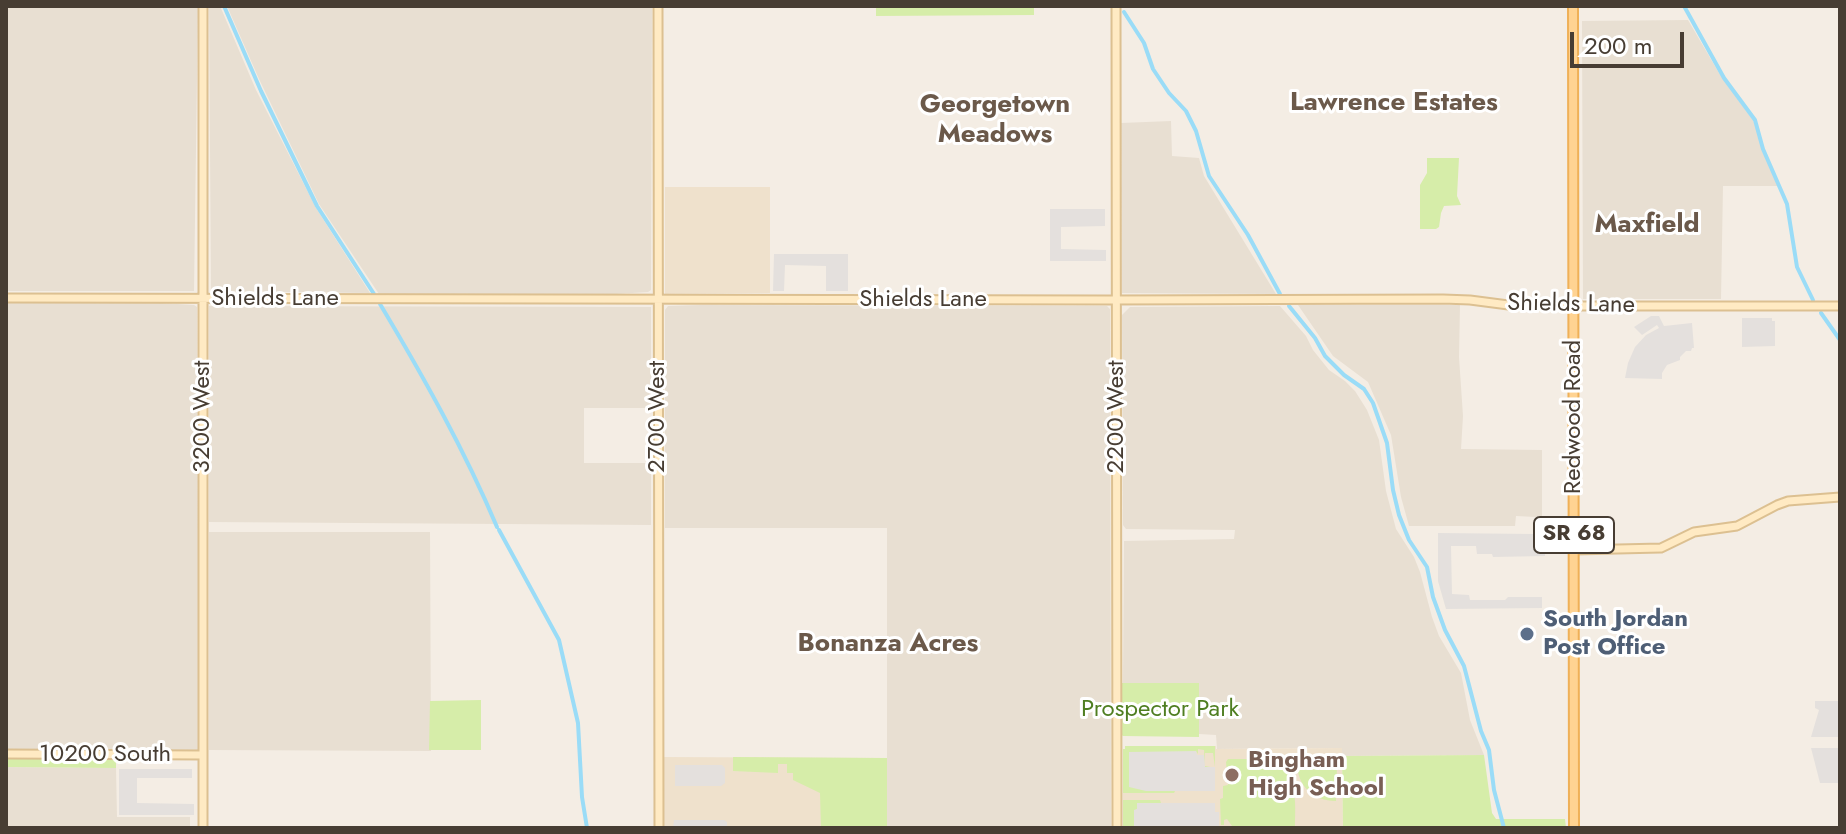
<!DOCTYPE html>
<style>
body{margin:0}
#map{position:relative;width:1846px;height:834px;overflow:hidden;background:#f4ede4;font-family:Jost,sans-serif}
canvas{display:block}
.frame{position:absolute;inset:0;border:8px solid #473d33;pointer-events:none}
.scale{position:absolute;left:1570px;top:32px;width:114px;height:36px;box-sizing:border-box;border:4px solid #473d33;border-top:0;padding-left:10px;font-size:24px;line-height:28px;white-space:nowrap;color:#473d33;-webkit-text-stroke:6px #fff;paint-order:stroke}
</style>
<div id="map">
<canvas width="1846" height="834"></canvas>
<div class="frame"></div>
<div class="scale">200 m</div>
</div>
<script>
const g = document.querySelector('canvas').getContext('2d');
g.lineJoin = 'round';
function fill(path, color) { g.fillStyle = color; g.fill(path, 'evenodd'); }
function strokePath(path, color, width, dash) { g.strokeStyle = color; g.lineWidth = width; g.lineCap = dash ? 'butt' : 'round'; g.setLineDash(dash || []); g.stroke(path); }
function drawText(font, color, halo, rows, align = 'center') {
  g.font = font + ' Jost,sans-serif'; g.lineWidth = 6; g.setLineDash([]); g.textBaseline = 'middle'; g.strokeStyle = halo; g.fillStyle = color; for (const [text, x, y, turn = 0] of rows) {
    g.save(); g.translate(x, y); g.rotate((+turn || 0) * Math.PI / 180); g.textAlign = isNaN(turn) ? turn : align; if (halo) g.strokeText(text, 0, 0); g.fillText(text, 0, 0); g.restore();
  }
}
const residential = new Path2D(`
 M6,6H198L194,291H6Z
 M209,6H220L256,90L316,208L370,293L211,291Z
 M227,6H652L651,290L648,292L616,294H379L319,204L259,79Z
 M1688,20L1719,73L1753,120L1778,186H1723L1721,299H1583L1582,21Z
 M1171,121L1172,156L1199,158L1204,176L1276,294L1122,293L1121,123Z
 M6,302L162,303L194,305L197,307L199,750L197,751H6Z
 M700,305L1107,306L1110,309L1111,828H887V528H665V310L668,306Z
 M1298,305H1460L1459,357L1463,416L1461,449L1542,450V526H1565L1566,541L1541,540L1537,534L1536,517L1516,516L1515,526H1409L1401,497L1391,435L1368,382L1333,356Z
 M209,306L651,307V408H584V463H651V525L209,522Z
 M1280,306L1306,336L1313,350L1329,370L1345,381L1355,391L1367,410L1379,440L1386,491L1396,529L1414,557L1420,572L1432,617L1439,636L1461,673L1470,720L1484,755L1342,756L1341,748L1217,749L1216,735L1199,734V683H1123L1124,541L1234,539L1235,530L1126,529L1123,525L1122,315L1130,307Z
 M209,532H430L431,751L209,750Z
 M6,767L116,768L117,817H190V828H6Z`);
const education = new Path2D(`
 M665,187H770V293L665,294Z
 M1125,746H1216V749L1342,748L1343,828H1123V749H1125Z
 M663,757L887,758V828H663Z`);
const green = new Path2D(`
 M876,6H1034V15L876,16Z
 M1427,158H1459L1457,196L1461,205L1444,206L1441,213L1439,227L1436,229H1420V185L1427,173Z
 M1120,683H1199V737L1123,736L1120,734Z
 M481,700V750H429L430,701Z
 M1125,746H1215V767L1213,753H1205V766L1210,767L1205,768L1204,750L1198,749V754L1196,751L1174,793H1123V749H1125Z
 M1484,755L1492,813L1496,819H1565L1566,828H1343L1342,756Z
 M733,757L887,758V828H821L820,793L793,780V773H787V764H778V773L733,771Z
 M6,759H116V768L6,767Z
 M1261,759C1268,762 1279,764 1284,770C1298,785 1295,810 1295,828H1235L1232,826L1227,819L1224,820V825H1221L1220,799L1223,798V786L1228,785L1226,762L1228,759Z
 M1324,760H1333L1337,764L1336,801C1313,801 1297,786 1297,762L1323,761Z
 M1123,800H1160L1161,803H1138L1137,809L1134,811V828H1123Z`);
const parking = new Path2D(`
 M1050,209H1105V226L1061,227V249L1106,250V261H1050Z
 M774,254H848V291H826V266L785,265L784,291H773Z
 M1651,316H1659L1664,326L1692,323L1694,348H1692L1691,351H1686L1680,357V360L1667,365L1662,373V379L1625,378L1628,363L1635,347L1646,335L1659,328L1657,325L1642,335L1634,327Z
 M1742,318H1772V321H1775V346L1742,347Z
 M1438,533L1534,534L1540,542H1545V556L1493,557L1492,554H1477L1476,546H1451L1452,594L1469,595L1470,600H1505L1508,597H1542V608L1446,609L1438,581Z
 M1815,701H1840V737H1811L1819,710L1815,708Z
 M1811,748H1840V783H1820Z
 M1196,751L1197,755H1204L1205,767H1215V791H1146L1129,787V752Z
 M675,765H722L725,768V783L721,786H675Z
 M119,769H192V778H137V803L194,804V815H119Z
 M1137,803H1215V812H1219V828H1134V810L1137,809Z
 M674,820H724L727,822V828H673Z`);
const canal = new Path2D(`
 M224,6L261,91L317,206L374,294
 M1684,6L1724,78L1755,120L1763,149L1787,204L1797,267L1813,300
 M1124,12L1144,43L1153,69L1169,93L1186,111L1196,131L1209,176L1248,235L1280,294
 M380,304C423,376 464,449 497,527
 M1289,306L1315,338L1325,356L1344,375L1364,389L1373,403L1387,443L1393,490L1399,515L1409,540L1427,567L1433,597L1445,630L1464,666L1481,731L1489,750L1494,790L1504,828
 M1821,313L1840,340
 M499,530L559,640L578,723L582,797L587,828`);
const secondary = new Path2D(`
 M203,6V828
 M658,6L659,828
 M1116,6L1117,828
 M6,298L1111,300L1443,299L1470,300L1516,306H1840
 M1574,550L1661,548L1694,532L1737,526L1777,505L1788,501L1840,497
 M6,754L203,755`);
const primary = new Path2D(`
 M1573,6L1574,828`);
const markers = [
 [1527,634,8,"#5c6f8a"],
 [1232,775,8,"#8d6e63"]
];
const shields = [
 [1574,535,80]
];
const shieldNames = [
 ["SR 68",1574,535]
];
const streetNames = [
 ["Shields Lane",275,299],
 ["Shields Lane",923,300],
 ["Shields Lane",1571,305,1],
 ["3200 West",203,417,-90],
 ["2700 West",658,417,-90],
 ["2200 West",1117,417,-90],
 ["Redwood Road",1574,417,-90],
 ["10200 South",105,755]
];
const serviceNames = [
 ["South Jordan",1543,620],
 ["Post Office",1543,648]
];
const parkNames = [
 ["Prospector Park",1160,710]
];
const educationNames = [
 ["Bingham",1248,761],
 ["High School",1248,789]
];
const neighbourhoodNames = [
 ["Lawrence Estates",1394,104],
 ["Georgetown",995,106],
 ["Meadows",995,136],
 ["Maxfield",1647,226],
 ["Bonanza Acres",888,645]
];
fill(residential, '#e8dfd2');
fill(education, '#efe1cc');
fill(green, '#d6eda9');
fill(parking, '#e4e0dd');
strokePath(canal, '#9adcf7', 4);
strokePath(secondary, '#dcc091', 11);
strokePath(primary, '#efb057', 12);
strokePath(secondary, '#ffeac3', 7);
strokePath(primary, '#ffd392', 8);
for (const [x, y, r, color] of markers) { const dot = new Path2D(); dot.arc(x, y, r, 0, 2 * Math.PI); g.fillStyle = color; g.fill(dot); strokePath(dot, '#fff', 3); }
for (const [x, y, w] of shields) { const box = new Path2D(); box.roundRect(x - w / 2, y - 18, w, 36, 6); g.fillStyle = '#fff'; g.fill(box); strokePath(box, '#473d33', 2); }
drawText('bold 22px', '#473d33', null, shieldNames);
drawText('24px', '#473d33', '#fff', streetNames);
drawText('bold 24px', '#4e5e75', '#fff', serviceNames, 'left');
drawText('24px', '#4f7e21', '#fff', parkNames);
drawText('bold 24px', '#785e54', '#fff', educationNames, 'left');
drawText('bold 26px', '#6b594a', '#fff', neighbourhoodNames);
</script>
